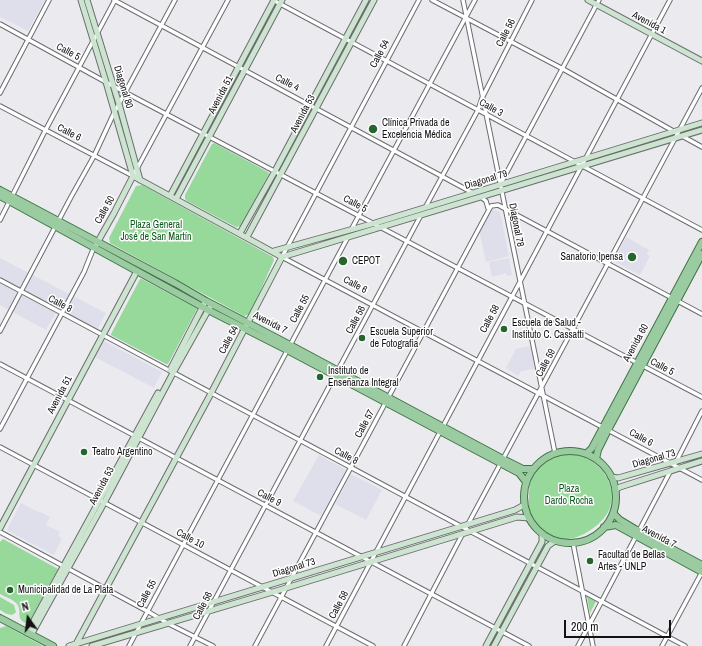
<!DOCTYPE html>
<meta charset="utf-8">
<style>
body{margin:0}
#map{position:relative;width:702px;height:646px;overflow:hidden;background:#ebebef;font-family:"Archivo Narrow",sans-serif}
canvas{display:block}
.north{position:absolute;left:8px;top:598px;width:40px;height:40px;-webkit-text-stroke:3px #fff;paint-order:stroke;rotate:346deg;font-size:11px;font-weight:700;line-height:16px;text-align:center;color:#121214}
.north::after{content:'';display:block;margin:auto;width:14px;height:18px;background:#121214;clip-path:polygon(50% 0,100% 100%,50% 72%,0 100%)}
.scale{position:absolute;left:564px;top:620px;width:107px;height:18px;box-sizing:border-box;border:2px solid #121214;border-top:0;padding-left:5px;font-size:12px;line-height:14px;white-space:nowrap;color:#121214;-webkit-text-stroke:3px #fff;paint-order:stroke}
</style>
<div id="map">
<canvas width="702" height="646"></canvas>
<div class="north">N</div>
<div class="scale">200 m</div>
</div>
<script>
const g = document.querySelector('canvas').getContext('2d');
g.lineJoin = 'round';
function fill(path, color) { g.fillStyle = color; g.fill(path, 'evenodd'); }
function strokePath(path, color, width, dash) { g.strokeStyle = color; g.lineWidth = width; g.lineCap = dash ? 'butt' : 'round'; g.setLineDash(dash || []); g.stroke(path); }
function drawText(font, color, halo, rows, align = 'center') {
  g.font = font + ' "Archivo Narrow",sans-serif'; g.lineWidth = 3; g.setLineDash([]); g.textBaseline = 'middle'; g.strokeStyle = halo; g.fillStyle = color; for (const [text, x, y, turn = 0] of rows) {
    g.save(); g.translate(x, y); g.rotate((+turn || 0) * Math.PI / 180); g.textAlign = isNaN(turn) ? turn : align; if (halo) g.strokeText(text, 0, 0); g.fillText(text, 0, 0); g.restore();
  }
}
const built = new Path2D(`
 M0,0H45L28,31L0,17Z
 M492,209L500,212L509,256L486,262L479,230Z
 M626,237L649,250L647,254L650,256L640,275L615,262L614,260Z
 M0,258L106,313L97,330L58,309L46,330L0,305Z
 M509,258L512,275L507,276L506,273L492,277L489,262Z
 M104,341L162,372L154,388L95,357Z
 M530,346L535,369L521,371L518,376L506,368L516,349Z
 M319,455L346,470L321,516L293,501Z
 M351,474L382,490L366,520L335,504Z
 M21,503L40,513L41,512L50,517L46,525L60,532L58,536L62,538L54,555L8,531L7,529Z`);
const green = new Path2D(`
 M273,7L275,8L244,65L242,64Z
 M239,72L241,73L210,131L208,129Z
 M205,135L207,136L176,194L174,193Z
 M214,143L268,172L269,174L241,226L236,227L187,201L185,199V195L212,144Z
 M142,185L273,257L274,260L250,314L244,316L110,243L109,238L136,186Z
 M140,279H142L196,308L197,309L168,364H166L111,335V334Z
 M561,455C566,455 572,454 576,455C599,459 618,484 610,507C605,524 578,542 560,539C552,537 545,532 539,526C530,517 528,509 529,496C530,470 537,464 561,455Z
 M3,539L58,569L28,624C14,619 23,612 17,604C13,599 5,597 0,594V542Z
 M0,597L14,605L16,612C11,618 5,613 0,610Z
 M587,597L596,601L590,613Z
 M6,626L43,646H0V628Z`);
const street = new Path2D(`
 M114,0L473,193
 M273,0L702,230
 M419,0L282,257L702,480
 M432,0L563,69L675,132
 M463,0L555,453
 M0,24L113,86L702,397
 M0,93L49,0
 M0,106L133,176L228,0
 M682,136L702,147
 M500,185L599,0
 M481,197L486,201L488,208
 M425,208L478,110L482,98L532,0
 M0,220L45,131L115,0
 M351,230L475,0
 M0,280L685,646
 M0,331L71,197L94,156L114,113L175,0
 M0,364L529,646
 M0,429L84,272L94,247
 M0,447L373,646
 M676,462L702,411
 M467,526L702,88
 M0,532L147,611L169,624L213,646
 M573,543L593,646
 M129,646L348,237
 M190,646L421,215
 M255,646L491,206L498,205L702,314
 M326,646L670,0
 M404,646L463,533
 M578,646L671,470
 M662,646L702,572`);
const secondary = new Path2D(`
 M81,0L106,82L133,176
 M87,0L119,104L140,180
 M588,0L702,61
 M133,176L282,257
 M170,196L274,0
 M176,199L282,0
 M240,233L275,171L366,0
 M247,237L374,0
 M96,245L114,213L133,176
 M274,251L375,223L702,123
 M282,257L702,130
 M170,370L204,304
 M611,477L618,478L702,454
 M615,490L620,487L702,461
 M0,528L137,271
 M27,633L158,393
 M31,635L104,503L173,373L210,307
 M76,644L208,399L282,257
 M69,646L515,510L524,505
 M92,646L286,588L517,517L529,518
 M486,646L542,542V534
 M494,646L548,546L555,541`);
const primary = new Path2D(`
 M0,190L175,283L206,301L290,345L503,459L523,469H533
 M0,196L208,310L287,350L519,473L526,482
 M524 497a46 46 0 1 1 92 0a46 46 0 1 1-92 0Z
 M586,454L592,448L702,242
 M596,459L598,450L608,430L702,254
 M613,513L620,520L635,529L702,565
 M604,527L616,525L702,572
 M0,618L53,646`);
const markers = [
 [373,129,5,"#25652e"],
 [632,257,5,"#25652e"],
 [343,261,5,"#25652e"],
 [504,329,4,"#25652e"],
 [362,338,4,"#25652e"],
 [320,377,4,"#25652e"],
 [84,452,4,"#25652e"],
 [590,561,4,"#25652e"],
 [10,590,4,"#25652e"]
];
const streetNames = [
 ["Avenida 1",649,23,28],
 ["Calle 56",506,33,-63],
 ["Calle 5",68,52,28],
 ["Calle 54",380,54,-62],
 ["Calle 4",287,83,28],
 ["Diagonal 80",123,87,73],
 ["Avenida 51",221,95,-62],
 ["Calle 3",491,108,29],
 ["Avenida 53",303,114,-62],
 ["Calle 6",69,133,27],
 ["Diagonal 79",486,180,-17],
 ["Calle 5",355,204,28],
 ["Calle 50",105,210,-61],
 ["Diagonal 78",516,225,79],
 ["Calle 6",355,285,28],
 ["Calle 8",60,304,28],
 ["Calle 55",300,309,-62],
 ["Calle 58",490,319,-62],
 ["Calle 56",356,320,-62],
 ["Avenida 7",270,323,27],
 ["Calle 54",229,340,-62],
 ["Avenida 60",636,343,-61],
 ["Calle 59",546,363,-62],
 ["Calle 5",662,367,28],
 ["Avenida 51",60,395,-62],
 ["Calle 57",365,424,-62],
 ["Calle 6",641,438,29],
 ["Calle 8",346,456,28],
 ["Diagonal 73",654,459,-16],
 ["Avenida 53",102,486,-62],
 ["Calle 9",269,498,28],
 ["Avenida 7",659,537,28],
 ["Calle 10",190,539,28],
 ["Diagonal 73",294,568,-17],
 ["Calle 55",147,594,-62],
 ["Calle 58",339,605,-62],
 ["Calle 56",203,606,-62]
];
const poiNames = [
 ["Clínica Privada de",382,123],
 ["Excelencia Médica",382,135],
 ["Sanatorio Ipensa",623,257,"right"],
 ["CEPOT",352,261],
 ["Escuela de Salud -",512,323],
 ["Instituto C. Cassatti",512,335],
 ["Escuela Superior",370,332],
 ["de Fotografia",370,344],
 ["Instituto de",328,371],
 ["Enseñanza Integral",328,383],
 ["Teatro Argentino",92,452],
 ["Facultad de Bellas",598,555],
 ["Artes - UNLP",598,567],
 ["Municipalidad de La Plata",18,590]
];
const parkNames = [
 ["Plaza General",156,225],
 ["José de San Martín",156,237],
 ["Plaza",569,489],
 ["Dardo Rocha",569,501]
];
fill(built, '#dedfea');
fill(green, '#96d99a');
strokePath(street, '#6b6c6f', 5.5);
strokePath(secondary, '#6b6c6f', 7);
strokePath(primary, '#407446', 8);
strokePath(street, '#fff', 3.5);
strokePath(secondary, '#cde5d0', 5);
strokePath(primary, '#9bcba0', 6);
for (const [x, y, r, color] of markers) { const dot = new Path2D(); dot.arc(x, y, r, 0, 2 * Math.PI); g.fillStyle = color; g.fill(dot); strokePath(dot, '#fff', 1.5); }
drawText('10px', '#121214', '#fff', streetNames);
drawText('10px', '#121214', '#fff', poiNames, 'left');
drawText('10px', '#0b581c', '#fff', parkNames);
</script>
